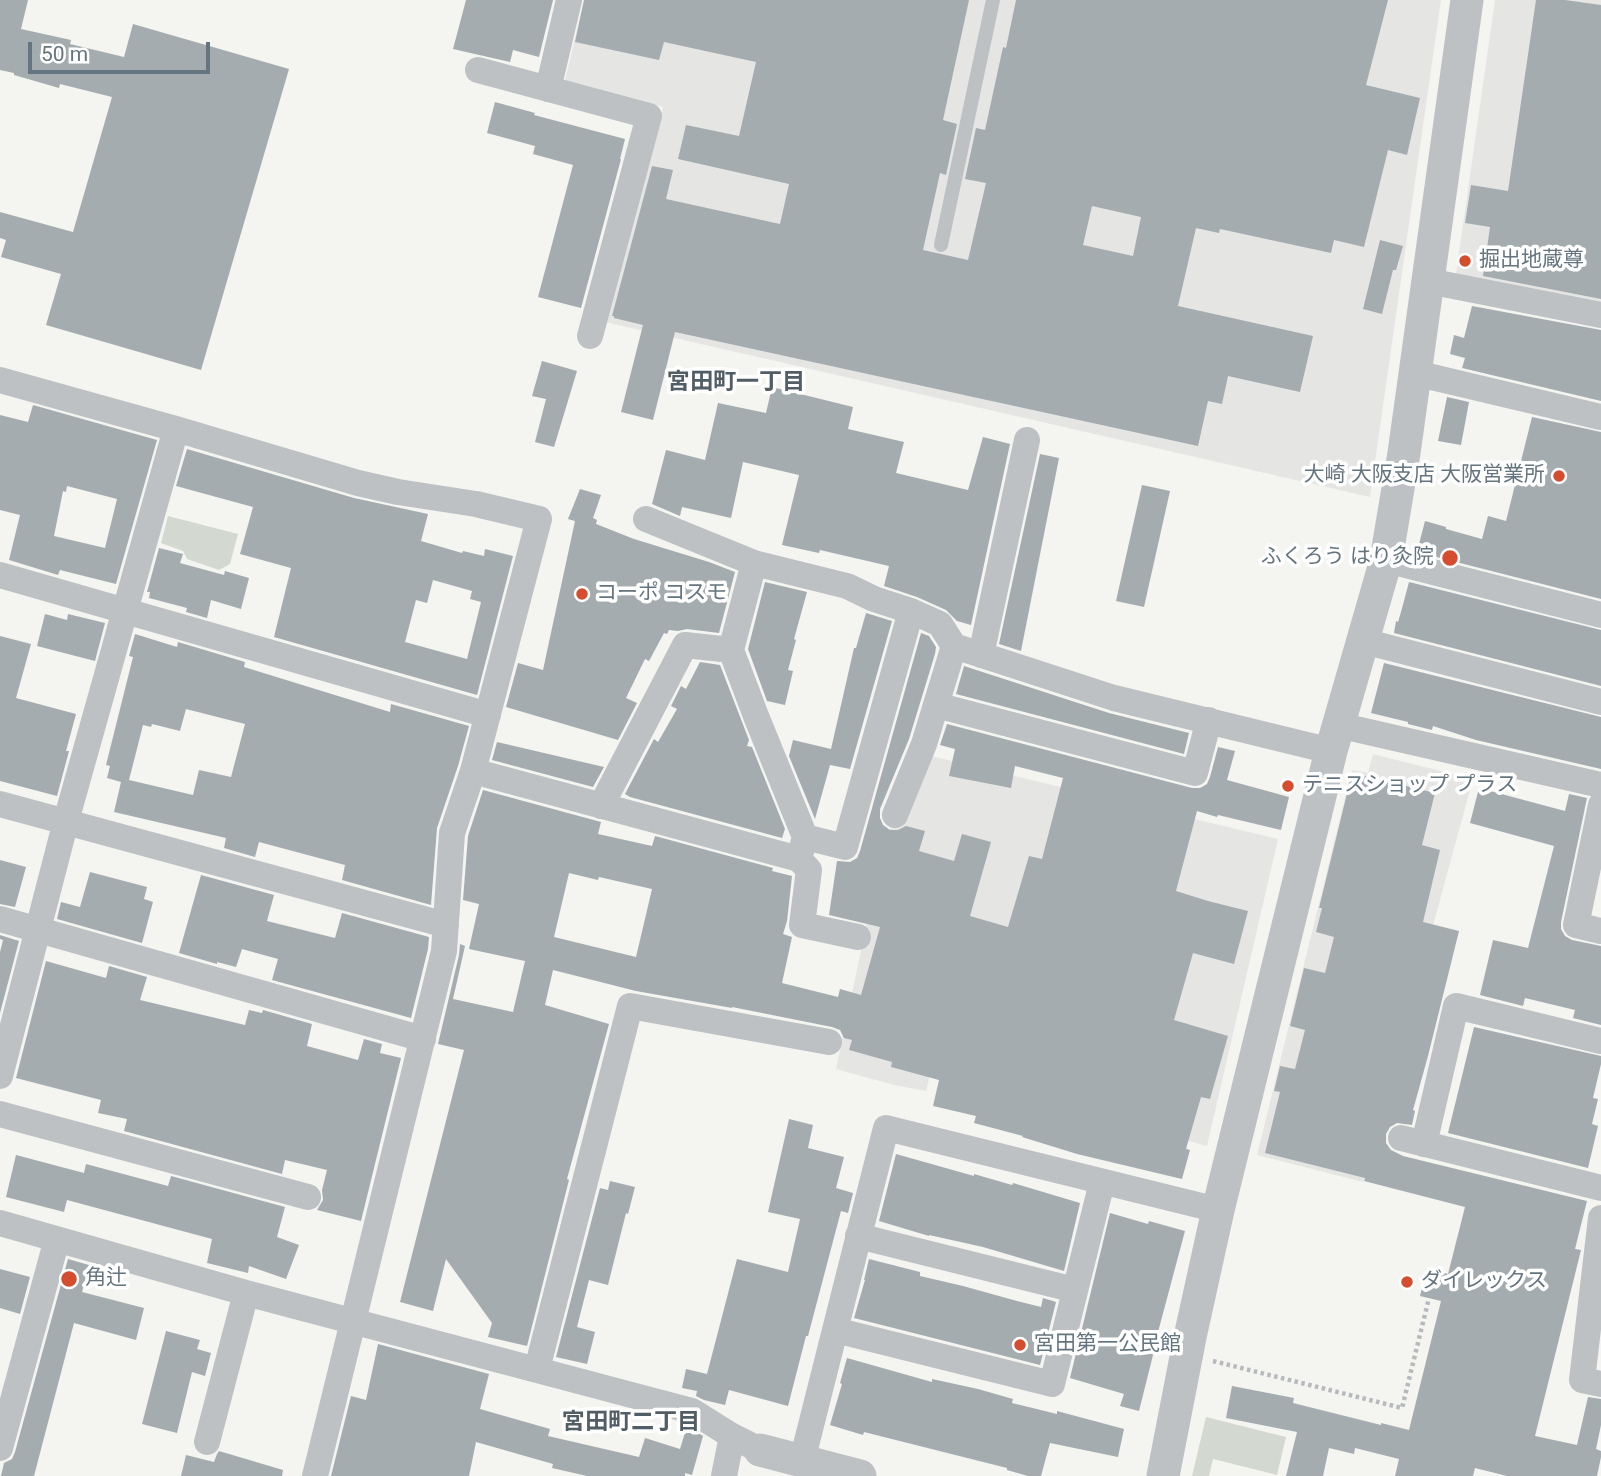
<!DOCTYPE html>
<meta charset="utf-8">
<style>
body{margin:0}
#map{position:relative;width:1601px;height:1476px;overflow:hidden;background:#f4f4f0;font-family:Roboto,sans-serif}
canvas{display:block}
.scale{position:absolute;left:28px;top:42px;width:182px;height:32px;box-sizing:border-box;border:4px solid #65757f;border-top:0;padding-left:9px;font-size:21px;line-height:24px;white-space:nowrap;color:#65757f;-webkit-text-stroke:5px #fff;paint-order:stroke}
</style>
<div id="map">
<canvas width="1601" height="1476"></canvas>
<div class="scale">50 m</div>
</div>
<script>
const g = document.querySelector('canvas').getContext('2d');
g.lineJoin = 'round';
function fill(path, color) { g.fillStyle = color; g.fill(path, 'evenodd'); }
function strokePath(path, color, width, dash) { g.strokeStyle = color; g.lineWidth = width; g.lineCap = dash ? 'butt' : 'round'; g.setLineDash(dash || []); g.stroke(path); }
function drawText(font, color, halo, rows, align = 'center') {
  g.font = font + ' Roboto,"Noto Sans JP",sans-serif'; g.lineWidth = 7; g.setLineDash([]); g.textBaseline = 'middle'; g.strokeStyle = halo; g.fillStyle = color; for (const [text, x, y, turn = 0] of rows) {
    g.save(); g.translate(x, y); g.rotate((+turn || 0) * Math.PI / 180); g.textAlign = isNaN(turn) ? turn : align; if (halo) g.strokeText(text, 0, 0); g.fillText(text, 0, 0); g.restore();
  }
}
const built = new Path2D(`
 M584,0H1441L1370,497L605,322L663,107L565,81Z
 M1495,0H1601V304L1456,274Z
 M1373,754L1473,779L1363,1182L1257,1155L1352,770L1368,773Z
 M927,755L1278,839L1207,1146L931,1071L926,1091L894,1085L836,1069L875,884L893,818Z`);
const green = new Path2D(`
 M168,516L238,534L230,564L219,570L187,559L183,551L161,543Z
 M1206,1417L1286,1437L1277,1475L1213,1459L1209,1476H1192Z`);
const building = new Path2D(`
 M0,0H28L21,29L71,40L70,44L124,57L133,24L289,69L201,370L46,325L61,274L1,257L6,240L0,238V212L73,232L112,97L60,84L59,88L14,75V73L0,70Z
 M466,0H553L539,57L513,50L510,62L453,49Z
 M584,0H969L943,120L957,124L946,175L940,173L923,250L968,260L986,183L965,179L976,128L985,130L1003,47L1006,48L1016,0H1388L1366,85L1420,98L1407,155L1388,150L1364,247L1334,240L1331,253L1220,229L1219,233L1196,228L1178,306L1313,336L1300,392L1228,376L1222,404L1208,401L1198,446L675,332L653,420L621,412L643,325L614,318V316H612L652,166L673,170L666,199L780,224L789,184L678,159L686,125L739,136L756,62L664,42L659,60L575,42ZM1092,206L1141,217L1133,256L1083,245Z
 M1536,0H1565L1601,5V299L1483,276L1490,227L1465,223L1471,185L1508,191Z
 M495,102L535,113L534,115L625,139L620,159H621L581,308L538,297L573,165L533,154L535,146L487,133Z
 M1380,240L1403,246L1396,270H1393L1382,314L1363,309Z
 M1472,306L1601,330V401L1462,368L1465,358L1450,354L1454,335L1464,338Z
 M542,361L577,371L554,447L535,442L546,399L532,396Z
 M772,387L853,407L848,429L904,442L896,473L968,490L983,437L1010,444L971,625L957,621L946,610L917,597L884,586L889,566L820,550L819,553L782,545L799,475L743,462L731,518L682,507L680,516L652,504L666,450L705,460L718,403L766,413Z
 M1447,397L1469,402L1461,445L1438,441Z
 M33,405L157,440L116,584L60,570L58,575L9,560L20,515L0,510V415L28,422ZM67,486L117,499L105,548L54,536L63,491L66,492Z
 M1532,417L1601,432V599L1417,552L1425,521L1446,527V529L1482,539L1488,516L1506,521Z
 M187,449L354,498L428,514L421,541L462,553L463,551L484,556L485,549L513,556L477,695L274,637L291,568L240,554L253,507L176,486ZM433,580L472,591L470,599L481,602L467,659L405,642L416,600L427,603Z
 M1040,454L1059,458L1021,651L999,644Z
 M1142,485L1170,491L1144,607L1116,601Z
 M580,489L601,495L593,518L597,520L596,524L634,539L709,562L735,572L719,633L687,629L678,631L669,630L667,634L664,633L649,661L645,659L626,698L637,703L618,740L506,707L518,663L543,670L575,521L568,519Z
 M159,548L183,554L180,563L224,575L225,571L249,578L241,609L211,600L207,618L186,612L187,608L149,598L150,592H147Z
 M765,582L807,592L794,639L796,640L788,670L793,671L785,705L767,701L748,649Z
 M1409,582L1601,630V686L1394,633L1396,621L1398,622L1401,612Z
 M866,613L892,621L850,769L830,765L815,819L789,756L793,740L831,749L854,648H856Z
 M45,614L67,620L68,614L105,623L95,661L37,646Z
 M921,633L929,636L936,647L935,654L909,739L880,809V818L883,825L890,830H898L906,826L925,831L919,851L954,861L962,834L991,842L970,916L1008,927L1029,856L1042,859L1063,778L1015,766L1011,788L949,776L955,749L940,745L947,724L1192,788H1200L1207,784L1210,777L1218,747L1235,751L1227,780L1289,797L1281,830L1218,815L1217,817L1197,811L1176,891L1208,901L1248,911L1234,964L1193,953L1174,1020L1228,1036L1210,1099L1201,1097L1186,1149L1190,1150L1182,1179L1077,1154L1022,1137L1023,1136L974,1123L976,1116L933,1106L939,1080L891,1067L892,1062L849,1050L852,1040L844,1038L840,1030L832,1027L732,1007V1008L636,991L553,970L545,1005L609,1024L567,1179L569,1180L527,1346L488,1337L492,1323L446,1259L433,1311L400,1302L464,1050L438,1044L459,955L460,944L465,946L453,999L513,1012L525,961L469,949L479,904L463,900L468,836L483,790L601,822L598,834L652,846L655,836L773,868L772,871L792,876L787,921L783,934L792,937L782,983L838,997L840,989L861,995L880,927L829,915L837,861L850,862L857,858L860,851ZM569,873L598,880L599,877L652,889L636,957L554,937Z
 M135,634L177,647L178,642L245,662L244,667L390,712L391,704L469,726L458,766L437,828L431,905L342,880L345,865L259,842L255,857L224,848L226,838L114,812L121,782L107,778L110,766L106,765L133,657L129,656ZM186,709L245,724L231,777L199,770L193,795L129,780L143,725L151,727L152,724L180,731Z
 M0,636L31,644L16,698L76,714L66,751H69L57,796L0,781Z
 M700,662L720,665L749,740L747,746L752,747L785,829L782,838L630,797L625,794L654,739L658,742L677,709L671,706L681,686L686,689Z
 M1384,663L1601,717V769L1476,740L1433,726L1432,730L1408,724V722L1371,713Z
 M964,666L1109,713L1189,733L1184,754L956,694Z
 M497,742L604,767L593,787L492,760Z
 M1352,773L1435,793L1422,845L1440,850L1423,922L1459,931L1428,1056L1413,1110L1415,1111L1412,1125L1397,1123L1390,1127L1386,1134V1143L1391,1150L1403,1156L1587,1201L1575,1249L1581,1250L1535,1436L1577,1445L1588,1397L1601,1399V1425L1596,1449L1601,1451V1457L1597,1476H1507L1475,1468L1473,1476H1395L1399,1459L1355,1448L1354,1454L1329,1448L1323,1476H1286L1297,1432L1226,1418L1232,1386L1294,1398L1293,1403L1381,1425V1423L1409,1430L1441,1301L1420,1296L1427,1268L1448,1274L1465,1207L1364,1181L1365,1178L1265,1153L1280,1092L1274,1091L1280,1066L1295,1069L1305,1030L1290,1026L1304,968L1325,973L1334,937L1316,932L1322,908H1319Z
 M1479,788L1565,811L1569,794L1587,798L1561,922V929L1565,936L1572,940L1601,946V1025L1573,1018L1575,1010L1525,998L1523,1006L1480,995L1493,940L1528,948L1554,846L1470,823Z
 M0,860L26,867L15,907L0,904Z
 M90,872L147,887L144,899L153,902L142,943L57,919L61,902L80,907Z
 M201,875L274,895L267,921L335,938L342,913L429,937L428,949L411,1018L272,980L278,959L242,949L236,967L217,962V964L179,953Z
 M0,935L19,941L0,1013V952L3,940L0,939Z
 M46,961L106,978L109,966L147,977L140,1000L245,1025L249,1010L262,1013L263,1010L312,1024L307,1046L358,1060L364,1039L382,1044L380,1053L401,1058L361,1221L317,1210L323,1200L322,1190L327,1170L285,1160L282,1174L124,1131L127,1119L98,1113L101,1100L16,1078Z
 M1474,1027L1601,1056V1064L1593,1098L1598,1099L1592,1124L1598,1126L1588,1168L1448,1133Z
 M789,1119L813,1125L808,1148L844,1157L836,1188L853,1193L848,1213L841,1211L808,1336H806L788,1406L729,1390L725,1405L704,1400L696,1396L697,1391L682,1388L686,1369L707,1374L737,1259L788,1272L800,1219L768,1212Z
 M896,1154L974,1176V1174L1012,1185L1013,1183L1080,1203L1064,1271L983,1247L929,1235V1236L879,1221Z
 M16,1155L84,1173L86,1164L168,1186L171,1176L285,1207L277,1237L299,1245L286,1279L249,1266L248,1273L207,1263L212,1239L67,1200L64,1212L6,1197Z
 M610,1181L635,1187L628,1214L626,1213L608,1285L589,1280L577,1327L595,1332L587,1364L556,1357L600,1188L608,1190Z
 M1110,1213L1148,1224L1149,1221L1185,1231L1154,1347H1155L1139,1411L1120,1406L1124,1394L1070,1378Z
 M68,1259L89,1265L82,1292L144,1308L136,1340L74,1323L34,1476H1L4,1463L12,1459L15,1452Z
 M869,1259L920,1272V1276L963,1286L1017,1301L1041,1307L1043,1298L1056,1302L1040,1365L854,1318L865,1280H864Z
 M0,1269L30,1277L20,1314L0,1308Z
 M166,1331L200,1340L197,1349L211,1353L205,1376L192,1372L177,1433L142,1424Z
 M378,1344L489,1374L480,1409L550,1429L548,1436L639,1457L645,1438L680,1449L687,1426L703,1436L692,1475L685,1473V1476H587L552,1468L553,1464L476,1442L469,1476H331L351,1396L366,1400Z
 M847,1358L932,1382V1379L978,1389L1013,1399L1012,1403L1057,1414V1411L1124,1429L1118,1457L1050,1443L1041,1476H1028L1007,1470V1468L864,1432L863,1435L830,1425L842,1384L840,1383Z
 M219,1451L283,1470L282,1476H181L186,1455L214,1462L217,1454Z`);
const path = new Path2D(`
 M1213,1361L1402,1408L1429,1298`);
const service = new Path2D(`
 M941,245L993,0`);
const minor = new Path2D(`
 M478,70L649,116L590,336
 M548,89L569,0
 M1428,281L1601,315
 M1415,373L1601,417
 M0,380L176,429L358,483L398,492L476,504L539,519L473,771L452,833L444,951L315,1476
 M646,519L754,563L847,586L874,599L911,611L940,624L954,646L1114,698L1331,751
 M1386,560L1601,615
 M754,563L731,650L756,716L805,837L799,859
 M0,575L488,715
 M1363,641L1601,702
 M981,655L1027,440
 M936,705L1195,773L1209,720
 M1338,725L1601,785
 M473,771L799,859L809,870L802,925L858,937
 M0,804L446,925
 M1601,805L1576,925L1601,931
 M601,806L685,645L731,650
 M895,815L924,744L954,646
 M805,837L845,847L911,611
 M0,919L423,1039
 M0,1076L66,821L176,429
 M0,1114L308,1197
 M1401,1138L1601,1188
 M1424,1144L1456,1006L1601,1041
 M1601,1218L1582,1380L1601,1384
 M0,1223L246,1293L692,1411L732,1436L760,1450
 M858,1236L1075,1290
 M835,1330L1052,1384L1102,1182
 M537,1369L630,1006L829,1042
 M207,1442L246,1293
 M0,1448L57,1239
 M802,1461L886,1128L1218,1210
 M724,1476L732,1436`);
const tertiary = new Path2D(`
 M760,1450L860,1476
 M1163,1476L1190,1337L1218,1210L1331,751L1386,560L1404,453L1467,0`);
const markers = [
 [1465,261,7,"#d54d2f"],
 [1559,476,7,"#d54d2f"],
 [1450,558,9,"#d54d2f"],
 [582,594,7,"#d54d2f"],
 [1288,786,7,"#d54d2f"],
 [69,1279,9,"#d54d2f"],
 [1407,1282,7,"#d54d2f"],
 [1020,1345,7,"#d54d2f"]
];
const poiNames = [
 ["掘出地蔵尊",1479,261],
 ["大崎 大阪支店 大阪営業所",1545,476,"right"],
 ["ふくろう はり灸院",1434,558,"right"],
 ["コーポ コスモ",596,594],
 ["テニスショップ プラス",1302,786],
 ["角辻",85,1279],
 ["ダイレックス",1421,1282],
 ["宮田第一公民館",1034,1345]
];
const neighbourhoodNames = [
 ["宮田町一丁目",736,383],
 ["宮田町二丁目",631,1423]
];
fill(built, '#e5e5e4');
fill(green, '#d3d9d0');
fill(building, '#a4acb0');
strokePath(path, '#b7babc', 4.5, [3.5, 3.5]);
strokePath(service, '#bdc1c4', 14);
strokePath(minor, '#bdc1c4', 26);
strokePath(tertiary, '#bdc1c4', 33);
for (const [x, y, r, color] of markers) { const dot = new Path2D(); dot.arc(x, y, r, 0, 2 * Math.PI); g.fillStyle = color; g.fill(dot); strokePath(dot, '#fff', 2.5); }
drawText('21px', '#65757f', '#fff', poiNames, 'left');
drawText('bold 23px', '#525e65', '#fff', neighbourhoodNames);
</script>
